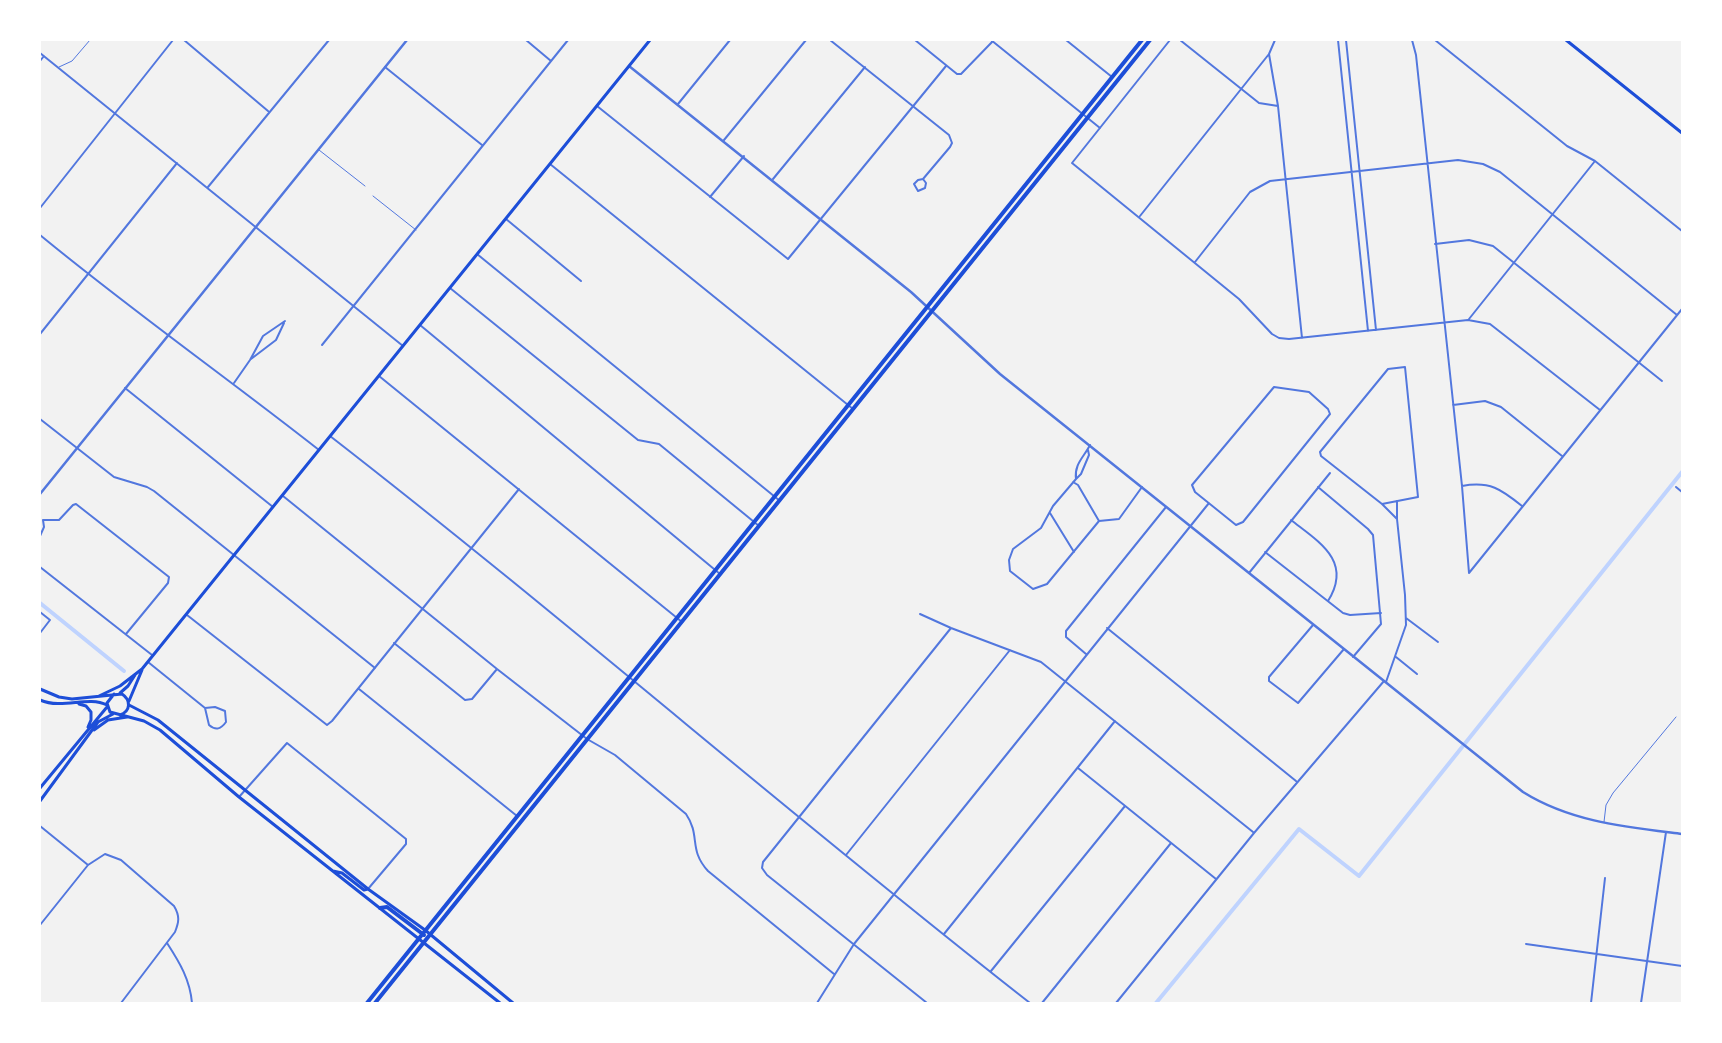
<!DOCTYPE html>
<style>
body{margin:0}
#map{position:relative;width:1722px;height:1043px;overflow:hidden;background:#f2f2f2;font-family:Arial,sans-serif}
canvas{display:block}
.frame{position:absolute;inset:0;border:41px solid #fff;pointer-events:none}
</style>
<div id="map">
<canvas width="1722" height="1043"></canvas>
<div class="frame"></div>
</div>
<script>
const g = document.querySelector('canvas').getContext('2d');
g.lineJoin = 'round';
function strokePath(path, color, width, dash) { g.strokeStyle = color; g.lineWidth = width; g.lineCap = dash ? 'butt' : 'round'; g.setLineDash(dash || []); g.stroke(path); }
const canal = new Path2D(`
 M40,603L124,671
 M1156,1003L1299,829L1359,876L1682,472`);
const service = new Path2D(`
 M59,67L72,61L90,40
 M319,150L365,186
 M373,196L416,230
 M1604,822L1606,805L1613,793L1676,717`);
const minor = new Path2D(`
 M184,40L268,111
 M526,40L551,61
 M830,40L949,135L952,143L950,147L923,179L926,183L925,188L918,191L914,184L918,180L923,179
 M915,40L957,74H961L993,41
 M991,40L1100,128
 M1066,40L1112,77
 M1170,40L1072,163L1239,299L1272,334L1279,338L1289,339L1468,320L1490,324L1600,410
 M1180,40L1259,103L1278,106
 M1275,40L1269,54L1278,106L1302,338
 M1338,40L1368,331
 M1346,40L1376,330
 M1412,40L1416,55L1462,486L1469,573
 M1435,40L1567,146L1595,161L1682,231
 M40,53L403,346
 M40,61L44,56
 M385,67L482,145
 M678,104L730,40
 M597,106L788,259L946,66
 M724,140L806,40
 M550,164L853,409
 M773,179L865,67
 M208,187L329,40
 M710,197L744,156
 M40,208L173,40
 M1140,216L1269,54
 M506,219L581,281
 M40,235C131,310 226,377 319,450
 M1435,244L1469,240L1493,246L1662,381
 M477,254L780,501
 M1195,262L1250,192L1270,181L1458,160L1483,164L1500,172L1677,315
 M450,288L638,440L659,444L759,526
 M1469,319L1595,161
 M420,325L720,574
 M40,334L177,163
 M322,345L568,40
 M251,359L276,340L284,323
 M379,376L682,622
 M234,383L250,360L263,336L285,321
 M1274,387L1309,392L1328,409L1330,414L1243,522L1236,525L1195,492L1192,485Z
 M125,388L273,507
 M1453,405L1485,401L1501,407L1562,456
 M40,419L114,477L147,487L154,491L375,668
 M330,436C567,620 793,818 1030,1003
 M1088,450L1089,455L1081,474L1076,479C1074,464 1084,457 1090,445
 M1076,479L1053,506L1041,528L1013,549L1009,560L1010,571L1033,589L1047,584L1099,521L1119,519L1142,487
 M1073,482L1078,485L1099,521
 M1462,486C1490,481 1501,489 1522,506
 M1318,487L1368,529L1373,535L1381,624L1353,657
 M1676,487L1682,492
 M283,496L497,669L587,739L615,755L686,814C701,836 688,849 708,871L834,974
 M1382,504L1418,497L1405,367L1388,369L1320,452L1321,456L1382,504L1397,519L1405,595L1406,625L1386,682
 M1050,513L1074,552
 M1397,519V501
 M1291,520C1319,542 1353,561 1328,601
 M40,536L44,527L43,520H59L73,505L76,504L169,577L168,583L126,634
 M1265,552L1343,613L1350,615L1381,613
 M40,567L152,655
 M1249,573L1330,473
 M1469,573L1682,309
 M40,612L50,620L40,633
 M920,614L951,628L1041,662L1253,832
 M187,615L327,725L332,721L519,489
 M1406,618L1438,642
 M1313,625L1269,677V681L1298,703L1344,649
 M1107,628L1296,781
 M394,643L465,700L472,699L497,669
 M1086,654L1066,637V631L1166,507
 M1396,657L1417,674
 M148,662L205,708L215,707L225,711L226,722C221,729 216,731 209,725L205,708
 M359,689L517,816
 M1078,768L1216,879
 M239,797L287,743L406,839V844L368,889
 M40,826L88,865
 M846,855L1010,650
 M40,925L88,865L105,854L121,860L174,906C180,916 179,922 175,932L121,1003
 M944,934L1115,721
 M167,943C180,963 190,980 192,1003
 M1526,944L1682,966
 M991,971L1125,806
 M817,1003L854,944L1209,503
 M927,1003L767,875L762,868L763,862L951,628
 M1042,1003L1171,843
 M1116,1003L1254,833L1384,681
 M1591,1003L1605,878
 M1641,1003L1666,832`);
const tertiary = new Path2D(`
 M629,66L911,292L1000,374L1040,406L1523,792C1571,822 1626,827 1682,834
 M40,494L407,40`);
const secondary = new Path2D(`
 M1566,40L1682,133
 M40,689L59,697L72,699L122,694C131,700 131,711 120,715
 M120,693L128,686L135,675
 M114,694L107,703L110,712L144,721L160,730L239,797L500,1003
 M99,696L120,686L142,669L650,40
 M40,700C64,710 87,695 107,705
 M129,701L142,670
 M79,704L86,706L91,712V720L88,727
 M129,705L158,720L368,889L425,930L513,1003
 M94,730L108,720L127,717
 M40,788L107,707
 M40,801L98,722L113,714
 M333,871L342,873L364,890L368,889`);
const primary = new Path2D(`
 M380,908L387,907L424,935
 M367,1003L1142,40
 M375,1003L1150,40`);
strokePath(canal, '#bfd3fe', 4);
strokePath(service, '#5277de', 1);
strokePath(minor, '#5277de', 2);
strokePath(tertiary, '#5277de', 2.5);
strokePath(secondary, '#1d4ed8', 3);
strokePath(primary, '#1d4ed8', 4);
</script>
